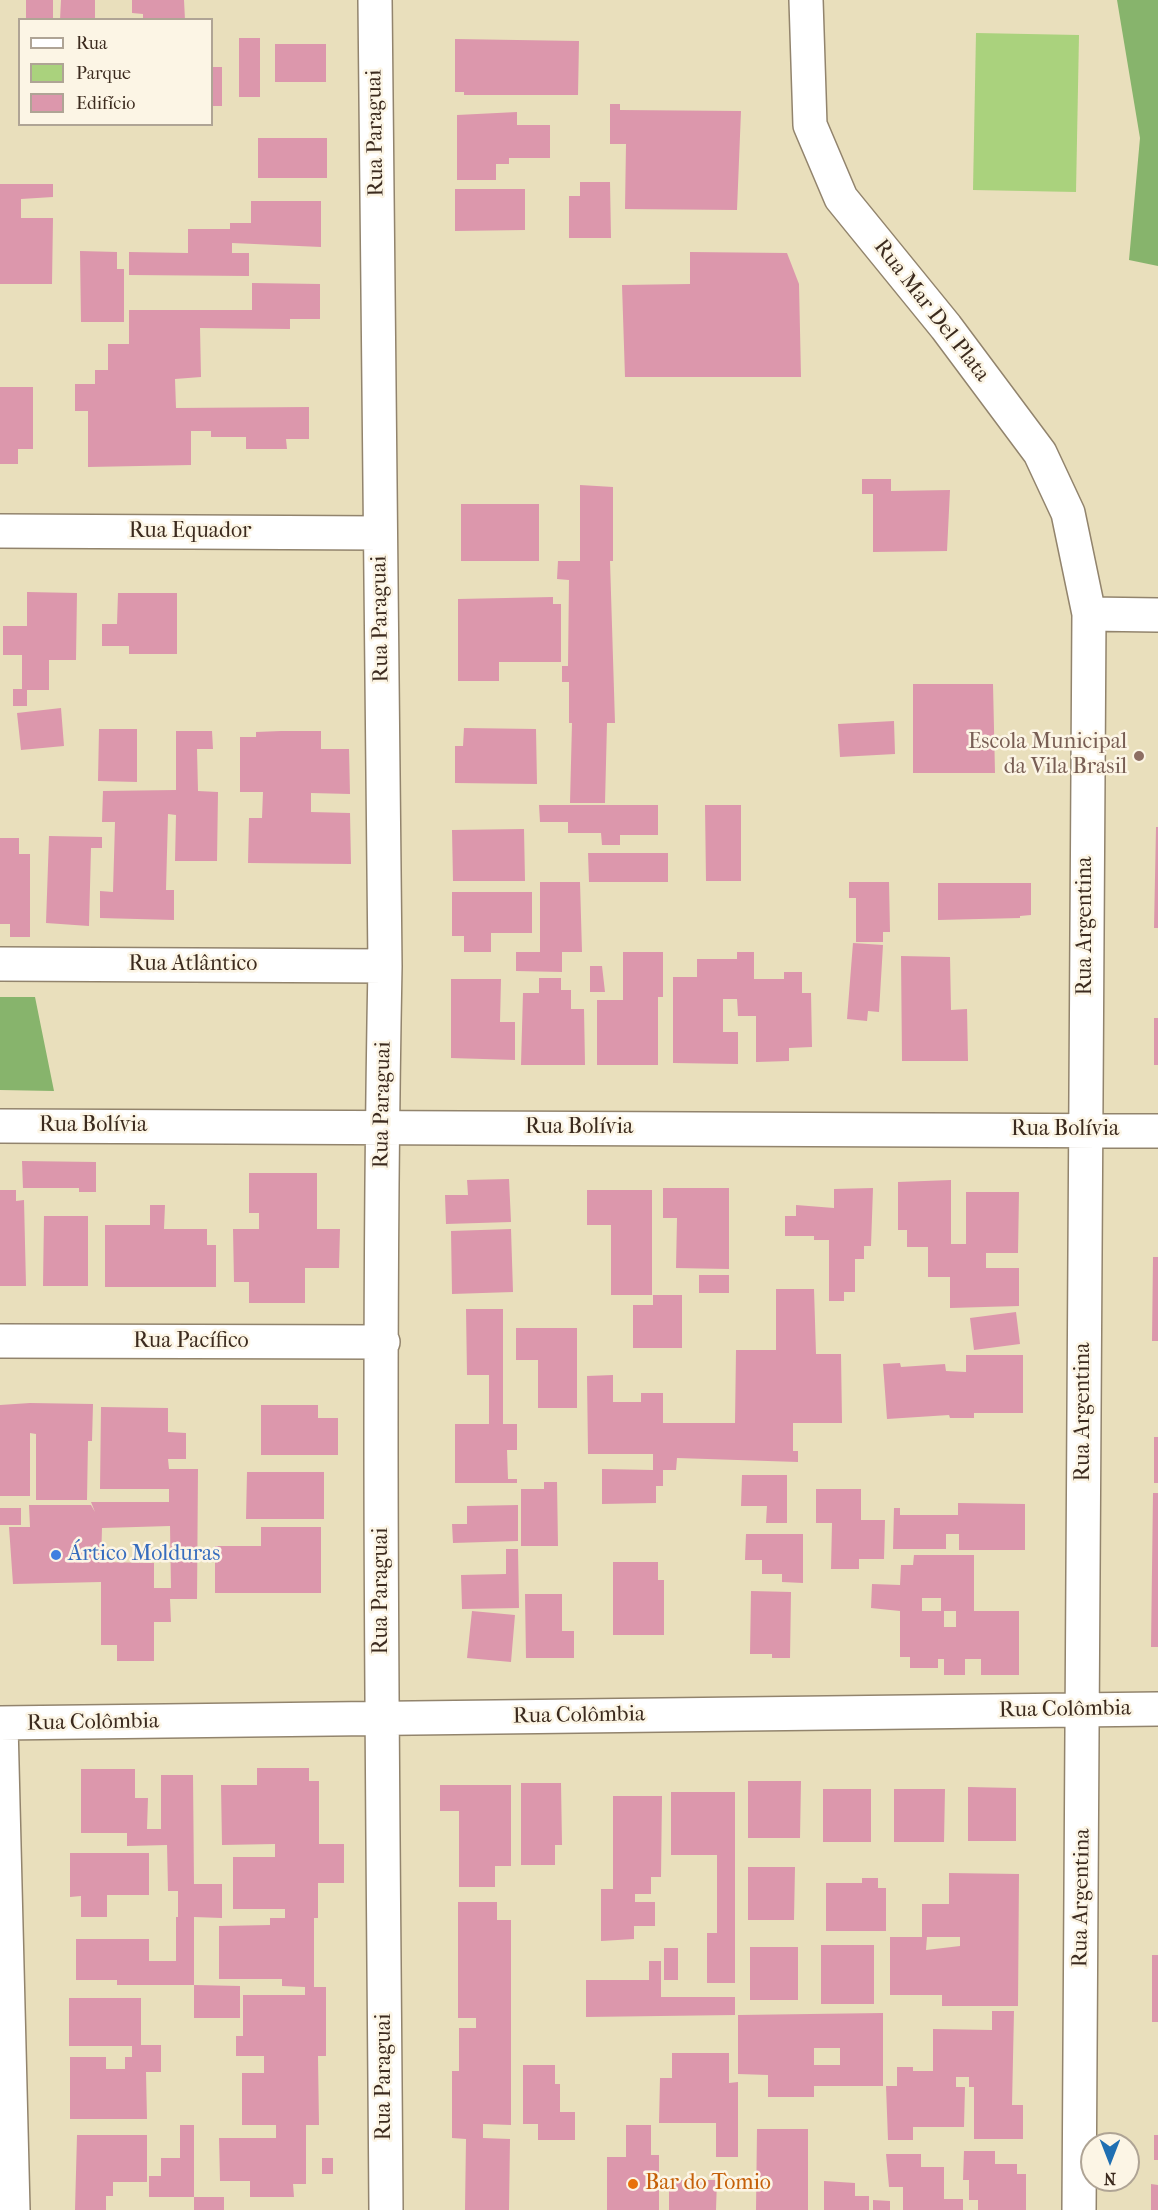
<!DOCTYPE html>
<meta charset="utf-8">
<style>
body{margin:0}
#map{position:relative;width:1158px;height:2210px;overflow:hidden;background:#e9dfbc;font-family:"IM FELL French Canon",serif}
canvas{display:block}
.legend{position:absolute;left:18px;top:18px;width:195px;height:108px;box-sizing:border-box;background:#fcf5e5;border:2px solid #afa495;margin:0;padding:8px 10px;list-style:none;font-size:18px;color:#3b2a1e}
.legend li{display:flex;align-items:center;gap:12px;height:30px}
.legend b{width:30px;border:2px solid #afa495}
.north{position:absolute;left:1080px;top:2132px;width:60px;height:60px;box-sizing:border-box;background:#fcf5e5;border:2px solid #afa495;border-radius:50%;rotate:180deg;font-size:16px;font-weight:700;line-height:24px;text-align:center;color:#3b2a1e}
.north::after{content:'';display:block;margin:auto;width:21px;height:27px;background:#1f6fb2;clip-path:polygon(50% 0,100% 100%,50% 72%,0 100%)}
</style>
<div id="map">
<canvas width="1158" height="2210"></canvas>
<ul class="legend">
<li><b style="height:8px;background:#fff"></b>Rua</li>
<li><b style="height:16px;background:#aad27d"></b>Parque</li>
<li><b style="height:16px;background:#dc97ac"></b>Edifício</li>
</ul>
<div class="north">N</div>
</div>
<script>
const g = document.querySelector('canvas').getContext('2d');
g.lineJoin = 'round';
function fill(path, color) { g.fillStyle = color; g.fill(path, 'evenodd'); }
function strokePath(path, color, width, dash) { g.strokeStyle = color; g.lineWidth = width; g.lineCap = dash ? 'butt' : 'round'; g.setLineDash(dash || []); g.stroke(path); }
function drawText(font, color, halo, rows, align = 'center') {
  g.font = font + ' "IM FELL French Canon",serif'; g.lineWidth = 5; g.setLineDash([]); g.textBaseline = 'middle'; g.strokeStyle = halo; g.fillStyle = color; for (const [text, x, y, turn = 0] of rows) {
    g.save(); g.translate(x, y); g.rotate((+turn || 0) * Math.PI / 180); g.textAlign = isNaN(turn) ? turn : align; if (halo) g.strokeText(text, 0, 0); g.fillText(text, 0, 0); g.restore();
  }
}
const green = new Path2D(`
 M976,33L1079,35L1076,192L973,190Z`);
const forest = new Path2D(`
 M1117,0H1158V266L1129,260L1140,138Z
 M0,997H35L54,1091L0,1090Z`);
const building = new Path2D(`
 M26,0H53V20H26Z
 M61,0H95V20H60Z
 M132,0H184L185,20H143V14L132,13Z
 M239,38H260V97H239Z
 M455,39L579,41L578,95H464V92H455Z
 M275,44H326V82H275Z
 M212,67H222V106H212Z
 M610,104H620V110L741,111L737,210L625,209L626,144H610Z
 M517,112V125H550V158H509V164H496V180H457V115Z
 M258,138H327V178H258Z
 M580,182H610L611,238H569V196H580Z
 M0,184H53V197L21,199V218H53L52,284H0Z
 M455,189H525V230L455,231Z
 M251,201H321V247L232,243V253H249V276L129,275V252L188,253V229H230V223H251Z
 M80,251L117,252V269H124V322H81Z
 M690,252L787,253L799,284L801,377H625L622,285L690,284Z
 M252,283L320,284V319H290V329L200,328L201,377L175,379L176,408L309,407V439H286L287,449H246V437H211V431H191V465L88,467V411H75V384H95V370H108V344H129V310H252Z
 M0,387H33V449H18V464H0Z
 M862,479H891V491L950,490L947,551L873,552V494H862Z
 M580,485L613,487V561H610L615,723H607L605,803H570L572,723H569V682H562V666H568L569,580L557,579L558,561H580Z
 M461,504H539V561H461Z
 M27,592L77,593L76,660H49V690H27V706H13V689H22V655H3V626H27Z
 M118,593H177V654H129V646H102V624H117Z
 M553,597V604H561V662H499V681H458V599Z
 M913,684H993L995,773H913Z
 M61,708L64,746L21,750L17,713Z
 M894,721L895,754L840,757L838,724Z
 M464,728L536,729L537,784L455,783V746H463Z
 M99,729H137V782L98,781Z
 M176,731H212L213,749H197L198,791L218,792L217,861H175L176,815L168,814L166,890H174V920L100,918V891L113,892L115,822H102L103,791L176,790Z
 M281,731H321V749H349L350,794L311,793V812L350,813L351,864L248,863L249,818H262L263,792H240V737H256V732Z
 M539,805H658V835H620V845H602L601,833H568V822H540Z
 M705,805H741V881H706Z
 M1156,827H1158V928H1154Z
 M524,829L525,881H453L452,830Z
 M49,836L102,837V848H91L89,926L46,923Z
 M0,838H19V854H30V937H10V924H0Z
 M588,853H668V882H589Z
 M540,882H580L582,952H562V972L516,971V952H540Z
 M849,882H889L890,932H883V942H856V898H849Z
 M938,883H1031V915L1020,916V918L938,920Z
 M452,892H532V933H491V952H464V936H452Z
 M853,943L883,945L879,1012L868,1011L867,1021L847,1019Z
 M623,952H663V997H658V1065H597V1000H623Z
 M737,952H754V979H784V972H802V993H811L812,1047L789,1048V1061L756,1062V1016H738L737,999H723V1032H738V1064L673,1063V977H697V959H737Z
 M901,956L950,957L951,1010L967,1009L968,1061H902Z
 M590,966H602L605,992H590Z
 M539,978H561V990H571V1009H584L585,1065H521L523,993H539Z
 M451,979H501L500,1022H515V1060L451,1058Z
 M1154,1018H1158V1065H1154Z
 M22,1161L96,1162V1192H79V1188H23Z
 M249,1173H317V1229H340L339,1268H305V1303H249V1282H234L233,1229H259V1213H249Z
 M509,1179L511,1222L446,1224L445,1195H468L467,1180Z
 M951,1180V1244H966V1192H1019L1018,1253H986V1268H1019V1306L950,1308V1277H928V1247H907V1230H898V1182Z
 M663,1188H729V1269L676,1268L677,1218H663Z
 M873,1188L871,1246H864V1259H855V1292H844V1301H829V1240H814V1236H785V1216H796V1205L834,1208V1189Z
 M0,1190H16V1201L24,1200L26,1286H0Z
 M587,1190H652V1295H611V1225H587Z
 M150,1205H165L164,1229H207V1245H216V1287H105V1225H150Z
 M44,1216H88V1286H43Z
 M511,1229L513,1292L452,1294L451,1231Z
 M1153,1257H1158V1341H1152Z
 M699,1275H729V1293H699Z
 M776,1289H814L816,1354H841L842,1423H793V1451H798V1462L677,1458L676,1470H663V1486H656V1503L602,1504V1469L653,1470V1454H588L587,1376L613,1375V1402H641V1393H663V1423H735L736,1350H776Z
 M653,1295H682V1348H633V1305H653Z
 M466,1309H503V1424H517V1450H507L508,1479H517V1483H455V1424H489V1375H467Z
 M1016,1312L1020,1344L974,1350L970,1318Z
 M516,1328H577V1408H538V1360H516Z
 M966,1355H1023V1413H974V1418H950L949,1415L887,1419L883,1364L900,1363L901,1367L945,1364L946,1371L966,1372Z
 M30,1403L93,1404L92,1441H88L87,1500H36V1434L30,1433V1496H0V1405Z
 M261,1405H318V1418H338V1455H261Z
 M101,1407L168,1408V1432L186,1433V1459H168L169,1469H198L197,1599H170L171,1622H154V1661H117V1645H101V1582L13,1584L9,1527H30L29,1505H91L95,1512L91,1502H169V1489H100ZM170,1526L171,1588H154V1563L101,1562L102,1528Z
 M1154,1437H1158V1483H1154Z
 M247,1472H324V1519H246Z
 M742,1475H787V1523H766L767,1506H741Z
 M544,1482H557L558,1546H521V1489H544Z
 M816,1489H861V1520H885L884,1559H859V1569H831L832,1523H816Z
 M1153,1493H1158V1647H1151Z
 M958,1503L1025,1504V1550H959V1534H946V1549H893L894,1508H900V1515H958Z
 M518,1505V1541L453,1543L452,1524H467V1506Z
 M0,1508H21V1525H0Z
 M261,1527H321V1593H215V1546H261Z
 M746,1534H803V1583L782,1582V1574H762V1560H745Z
 M506,1549H518L519,1608L462,1609L461,1575L506,1574Z
 M914,1555H974V1611H1019V1675H981V1659H965V1675H944V1659H938V1668H910V1657H900V1611L871,1608L872,1584L900,1585L901,1565H913ZM922,1598H941V1611H922ZM944,1611H956V1627H944Z
 M613,1562H658V1580H664V1635H613Z
 M751,1591L791,1592L790,1658H772V1654H750Z
 M525,1594H562V1631H574V1658H526Z
 M472,1611L515,1615L511,1662L467,1658Z
 M257,1768H309V1781H319V1844H344V1883H318V1918H314V1987H326V2056H318L319,2125H306V2184H293L294,2197H250V2181H220L219,2138H276V2125H242V2073H264V2056H236V2036H243V1995H305V1987L282,1986V1979H219V1926L270,1925V1918H285V1909H233V1857H275V1844L222,1845L221,1785H257Z
 M81,1769H135V1798H148L147,1829H161V1775H193L194,1884H222V1918L194,1917V1985H117V1980H76V1939H149V1961H176V1917H178V1891H168L167,1845L127,1846V1833H81Z
 M748,1781H801L800,1838H748Z
 M521,1783H561L562,1845H555V1865H521Z
 M440,1785H511V1866H495V1887H459V1811H440Z
 M968,1787L1016,1788V1841H968Z
 M823,1789H871V1842H823Z
 M894,1789H945L944,1842H894Z
 M671,1792H735V1983H707V1933H717V1855H671Z
 M613,1796H662L661,1877H651V1894H635V1902H655V1926H634V1939L601,1941V1889H613Z
 M70,1853H149V1895H107V1917H81V1896L70,1897Z
 M748,1867H795L794,1920H748Z
 M949,1873L1019,1874L1018,2006H942V1995H890V1937H922V1904H949ZM927,1937H960V1946L926,1950Z
 M862,1878H878V1888H886V1931H826V1883H862Z
 M458,1902H497V1920H511V2125L483,2124V2138L510,2139L509,2210H465L466,2139L452,2138V2071H459V2028H476V2018H458Z
 M821,1945H874V2004H821Z
 M750,1947H798V2000H750Z
 M664,1948H678V1980H664Z
 M1152,1955H1158V2022H1152Z
 M649,1961H661V1997H735V2015L586,2017V1980H649Z
 M194,1985L240,1986V2018H194Z
 M69,1998H141V2045H161V2072H146L147,2119H70V2057H106V2069H125V2057H132V2046H69Z
 M992,2011H1014L1012,2105H1023V2139H974V2087H969V2077H956V2087H965L964,2127H913V2140H888L886,2086H897V2067H913V2071H933V2029L992,2030Z
 M883,2013V2086H814V2097H768V2075L738,2074V2015ZM814,2048H840V2065H814Z
 M672,2053H729V2083L738,2082V2157H716V2123H659L660,2078H672Z
 M523,2065H555V2084H560V2112H575V2140H538V2124H523Z
 M180,2125H194V2197H149V2176H161V2158H180Z
 M626,2125H651V2155H659V2210H607V2157H626Z
 M757,2129H808V2210H756Z
 M77,2135H147V2182H113V2196H106V2210H75Z
 M1154,2135H1158V2160H1154Z
 M964,2151H995V2164H1017V2174H1026V2210H978V2200H969V2180H963Z
 M886,2154H921V2167H944V2199H963V2210H903V2187H889Z
 M322,2158H333V2174H322Z
 M669,2180H717L716,2210H669Z
 M824,2181L855,2183V2196H869V2210H824Z
 M1151,2184L1158,2185V2210H1151Z
 M194,2197H224V2210H194Z
 M873,2200L890,2201V2210H873Z`);
const minor = new Path2D(`
 M375,0L385,966C377,1380 383,1795 386,2210
 M806,0L810,125L841,198L946,327L1040,453L1068,513L1089,614L1079,2210
 M0,531L380,533
 M1089,614L1158,615
 M0,964L385,966
 M0,1126L1158,1131
 M0,1341L383,1342
 M0,1723L1158,1709
 M1,1724L13,2210`);
const markers = [
 [1139,756,6,"#8d6e63"],
 [56,1555,6,"#3f7fe0"],
 [633,2184,6,"#e8710a"]
];
const streetNames = [
 ["Rua Paraguai",376,133,-91],
 ["Rua Mar Del Plata",931,311,52],
 ["Rua Equador",190,532],
 ["Rua Paraguai",381,619,-91],
 ["Rua Argentina",1086,926,-90],
 ["Rua Atlântico",193,965],
 ["Rua Paraguai",383,1105,-89],
 ["Rua Bolívia",93,1126],
 ["Rua Bolívia",579,1128],
 ["Rua Bolívia",1065,1130],
 ["Rua Pacífico",191,1342],
 ["Rua Argentina",1084,1412,-90],
 ["Rua Paraguai",382,1591,-90],
 ["Rua Colômbia",1065,1710,-1],
 ["Rua Colômbia",579,1716,-1],
 ["Rua Colômbia",93,1723,-1],
 ["Rua Argentina",1082,1898,-89],
 ["Rua Paraguai",385,2077,-90]
];
const educationNames = [
 ["Escola Municipal",1127,743],
 ["da Vila Brasil",1127,768]
];
const shopNames = [
 ["Ártico Molduras",68,1555]
];
const foodNames = [
 ["Bar do Tomio",645,2184]
];
fill(green, '#aad27d');
fill(forest, '#87b46c');
fill(building, '#dc97ac');
strokePath(minor, '#92846d', 36);
strokePath(minor, '#fff', 33);
for (const [x, y, r, color] of markers) { const dot = new Path2D(); dot.arc(x, y, r, 0, 2 * Math.PI); g.fillStyle = color; g.fill(dot); strokePath(dot, '#fcf5e5', 2); }
drawText('22px', '#3b2a1e', '#fcf5e5', streetNames);
drawText('22px', '#785e54', '#fcf5e5', educationNames, 'right');
drawText('22px', '#366cbe', '#fcf5e5', shopNames, 'left');
drawText('22px', '#c56008', '#fcf5e5', foodNames, 'left');
</script>
